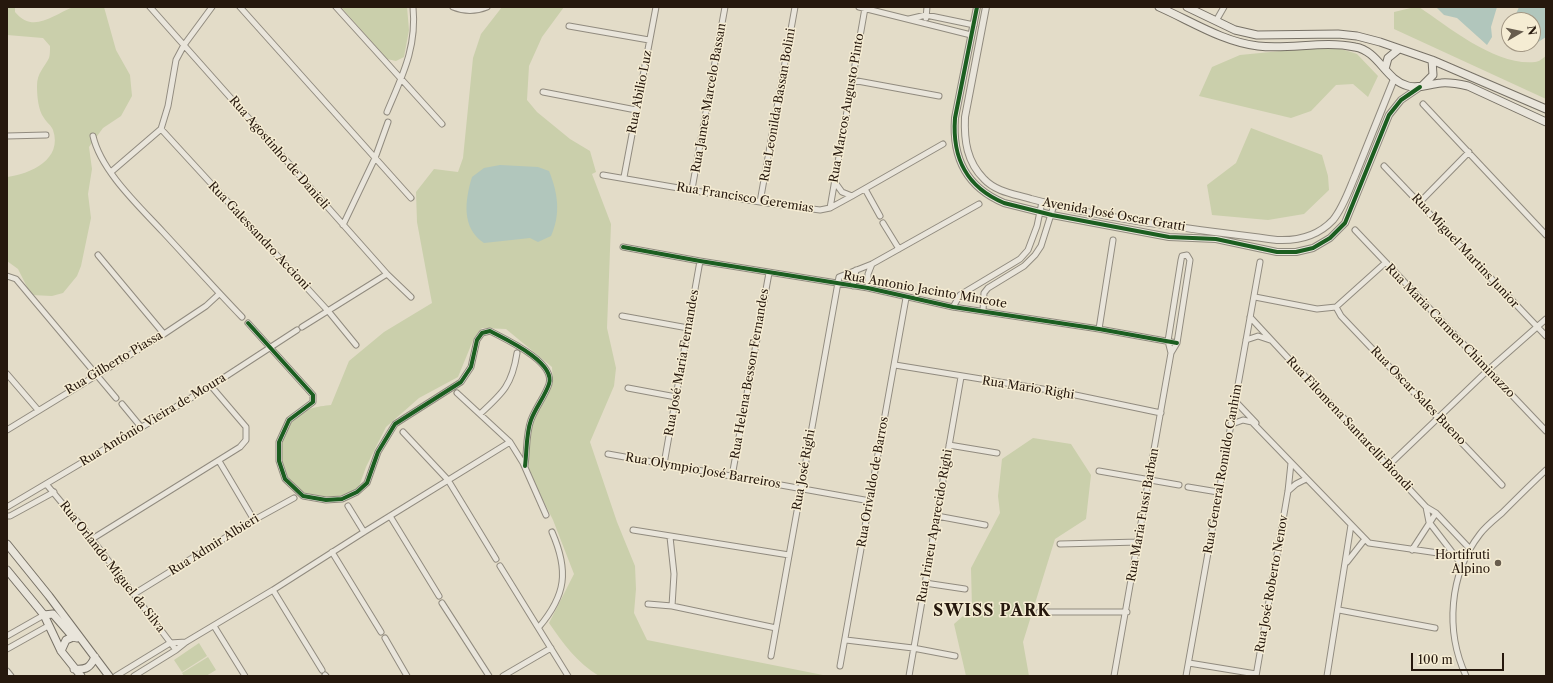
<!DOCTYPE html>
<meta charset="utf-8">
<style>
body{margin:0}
#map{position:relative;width:1553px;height:683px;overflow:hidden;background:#e3dcc8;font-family:"Libre Caslon Text",serif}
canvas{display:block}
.frame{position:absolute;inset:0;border:8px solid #26180d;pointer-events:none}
.north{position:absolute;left:1501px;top:12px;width:40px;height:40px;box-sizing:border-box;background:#f5ecd3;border:1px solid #a29784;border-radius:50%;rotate:81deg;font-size:11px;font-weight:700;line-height:16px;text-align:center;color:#26180d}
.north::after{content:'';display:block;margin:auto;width:14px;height:18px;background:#685d4e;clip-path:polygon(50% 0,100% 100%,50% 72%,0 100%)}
.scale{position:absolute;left:1411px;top:653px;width:93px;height:18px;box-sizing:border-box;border:2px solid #26180d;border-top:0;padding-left:5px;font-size:12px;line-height:14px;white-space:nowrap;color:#26180d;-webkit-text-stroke:3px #f5ecd3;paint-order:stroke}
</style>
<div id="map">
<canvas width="1553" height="683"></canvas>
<div class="frame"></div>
<div class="north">N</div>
<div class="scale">100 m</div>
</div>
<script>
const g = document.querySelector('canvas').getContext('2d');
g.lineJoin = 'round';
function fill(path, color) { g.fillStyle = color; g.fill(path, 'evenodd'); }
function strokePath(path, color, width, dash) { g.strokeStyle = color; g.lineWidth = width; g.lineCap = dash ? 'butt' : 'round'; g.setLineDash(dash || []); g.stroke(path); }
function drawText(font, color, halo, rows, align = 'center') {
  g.font = font + ' "Libre Caslon Text",serif'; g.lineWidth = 3; g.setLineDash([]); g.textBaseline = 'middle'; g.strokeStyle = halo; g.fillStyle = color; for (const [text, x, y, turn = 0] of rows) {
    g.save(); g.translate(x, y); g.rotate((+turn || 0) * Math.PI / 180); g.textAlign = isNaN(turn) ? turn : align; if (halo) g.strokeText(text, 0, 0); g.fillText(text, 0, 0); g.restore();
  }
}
const green = new Path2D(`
 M7,7H15V12C33,34 53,15 73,7C78,5 97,7 104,7L116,50L130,75L132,96L121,116L103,128L89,147L92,169L88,194L91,218L81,266L77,276L63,293L52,296L31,295L18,269L7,261V177C31,174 63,159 53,130C51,125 47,123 44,118C38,110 37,95 37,86C37,73 44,68 49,58C50,55 50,50 50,46L43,38L7,35Z
 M341,7H407L409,30L404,57L396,61L387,59Z
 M502,7H564L542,37L529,66L527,100L537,112L570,139L590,151L596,172L592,174L611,224L607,328L616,368L614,386L590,442L617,522L635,566L636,589L634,613L647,640L828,676H599C577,663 563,643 549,623L574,574L553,520L528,470L531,421L553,383L552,367L506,329L482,328L474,338L458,377L419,398L386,427L366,467L357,492C321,508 279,497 279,451C279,442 282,427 289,420C298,410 319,406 331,405L349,361L384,332L432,303L417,222L416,192L434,169L458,172L463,158L473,58L481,34Z
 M1415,7H1419C1450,28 1496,66 1535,62C1539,62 1543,58 1546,56V99L1394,29V12Z
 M1332,46L1357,54L1378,76L1368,97L1353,84L1336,85L1311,111L1291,118L1199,96L1212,67L1240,55Z
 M1251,128L1322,155L1328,176L1329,190L1304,214L1268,220L1212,215L1207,185L1236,163Z
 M1033,438L1071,444L1091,475L1086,519L1055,539L1023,642L1029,676H966L954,624L972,608L971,568L1000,513L998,496L1002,459Z
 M199,643L207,656L182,672L174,660Z
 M208,657L216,670L206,676H184L182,673Z`);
const water = new Path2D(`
 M1436,7H1497L1491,27L1492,37L1487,45L1457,18L1444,15Z
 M1519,7H1546V37L1527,49L1523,44H1533V20H1517L1516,14Z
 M500,165L538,167L549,171C558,193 561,214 551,236L538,242L530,238L484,243C461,228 465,200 472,177L484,168Z`);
const minor = new Path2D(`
 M150,7L387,274L411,297
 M240,7L411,198
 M336,7L442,124
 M453,7C465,12 475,12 487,7
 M859,7L971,35
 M926,18L927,7
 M909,19L926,15L974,25
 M1216,21L1224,7
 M569,26L649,40
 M852,80L939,96
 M543,92L636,110
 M1423,104L1546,235
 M387,112C402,76 417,48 413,7
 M161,129L329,312L356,345
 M7,136L46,135
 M93,136C101,171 139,206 163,232C189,260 215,289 242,317
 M1384,166L1546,336
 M111,172L161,129L168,106L176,60L184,45L212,7
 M603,175L760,202L820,210L830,208L852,196L943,144
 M624,177L656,7
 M834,181L842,192L852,196
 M692,189L725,7
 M865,189L880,216
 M760,202L795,7
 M1420,202L1469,152
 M830,208L865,8
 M883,223L899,249
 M343,225L375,158L388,122
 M1355,230L1546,431
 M623,247L700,261L868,288L953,307L1099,329L1177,343
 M98,255L164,334
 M7,276L16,279L116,398
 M853,286L856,270
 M868,288V274L872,264
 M1255,297L1317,309L1336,307L1385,263
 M953,307L960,295L1020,259L1028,250L1037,226L1042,202
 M1336,307L1341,316L1502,485
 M983,311L984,293L988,288L1024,266L1035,255L1041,246L1054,205
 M622,316L688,328
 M1250,317L1426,507L1436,513L1470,549
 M248,323L313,395V402L289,420L279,442V461L285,479L303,496L326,500L342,499L357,492L367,483L378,452L395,424L461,382L471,367L477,340L482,333L490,331C505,339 556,362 549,384C545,396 536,407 531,420C526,433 527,451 525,466
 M302,327L387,274
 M1099,329L1113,240
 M1246,340L1258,336L1270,340
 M895,365L1061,392L1161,413
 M7,374L38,410
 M628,388L676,397
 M457,393L510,442L523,463L546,515
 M1236,402L1256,423
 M122,404L141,427
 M480,414C503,393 512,385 517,353
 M1232,424L1243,420L1252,422L1369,543L1445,554
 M7,430L164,334L206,306L219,294
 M403,432L448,480L496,559
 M949,445L997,453
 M608,454L870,501
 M219,461L254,520
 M664,464L700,261
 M1389,465L1487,371L1546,319
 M1099,471L1179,485
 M732,476L769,273
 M47,485L92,539L176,650
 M1188,487L1218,492
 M1288,491L1296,484L1306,479
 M348,506L364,532
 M7,507L211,386L297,330
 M1426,507L1429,522L1462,565
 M7,516H10L54,492
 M390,516L439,596
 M937,516L985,525
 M633,530L789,555
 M670,537L674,574L672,606
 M92,539L240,447L246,440V427L211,386
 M1060,544L1139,542
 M1412,550L1436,513
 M332,552L381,632
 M1347,562L1365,539
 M500,566L568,676
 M925,583L965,589
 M273,590L322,670
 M134,594L254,520L294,498
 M442,603L489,676
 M648,604L672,606L776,628
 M1339,610L1435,628
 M1039,612H1127
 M214,626L245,676
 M539,627C566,595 569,571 552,532
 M7,636L44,615
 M385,638L407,676
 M846,640L913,648L955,656
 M7,649L48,626
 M771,656L839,277L872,264L979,204
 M1189,663L1256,674
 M840,666L906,298
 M7,671L11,676
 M325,675L326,676
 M116,676L170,643L186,642
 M134,676L176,650L186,642L273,590L364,532L510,442
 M503,676L551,648
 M909,676L961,377
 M1114,676L1171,353L1177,343L1190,260L1187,255L1182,256L1181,260L1168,341L1171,353
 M1186,676L1260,262
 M1256,676L1288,491L1291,463
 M1327,676L1351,525
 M1466,676C1445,631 1449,574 1480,534C1486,526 1495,519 1502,513C1516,499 1531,484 1546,470`);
const tertiary = new Path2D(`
 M977,7L955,118C952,158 966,187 1004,203L1052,215L1169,237L1216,239L1277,252H1296L1313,248L1330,238L1345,223L1389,115L1401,100L1420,87
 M986,7L965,117C964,141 967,162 984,179C996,192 1015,194 1031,199C1112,221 1195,229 1277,240C1298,241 1318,236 1333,220C1343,208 1349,190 1355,176C1368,143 1381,111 1394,79`);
const secondary = new Path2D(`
 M1159,7C1191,21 1223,42 1258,46C1290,50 1323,40 1355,47C1379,51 1385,80 1408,86C1419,89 1429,84 1441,83C1450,82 1459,84 1468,86L1546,122
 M1187,7L1235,30L1257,35L1338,34L1357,36L1380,42L1432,60L1546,109
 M1385,69L1388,58L1399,49
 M1422,86L1433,75L1432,60
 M7,544L49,596L109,676
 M7,570L44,615L61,651L81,676
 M44,615L53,614L73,637
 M61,651L66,640L73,637L77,638
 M74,669C86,670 90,668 95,657`);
const cycleway = new Path2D(`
 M977,7L955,118C952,158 966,187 1004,203L1052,215L1169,237L1216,239L1277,252H1296L1313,248L1330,238L1345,223L1389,115L1401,100L1420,87
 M623,247L700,261L868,288L953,307L1099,329L1177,343
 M248,323L313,395V402L289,420L279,442V461L285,479L303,496L326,500L342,499L357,492L367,483L378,452L395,424L461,382L471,367L477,340L482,333L490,331C505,339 556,362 549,384C545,396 536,407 531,420C526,433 527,451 525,466`);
const markers = [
 [1498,563,4,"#685d4e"]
];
const streetNames = [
 ["Rua Abilio Luz",640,92,-79],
 ["Rua James Marcelo Bassan",709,98,-80],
 ["Rua Leonilda Bassan Bolini",778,105,-80],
 ["Rua Marcos Augusto Pinto",847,108,-80],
 ["Rua Agostinho de Danieli",279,153,49],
 ["Rua Francisco Geremias",745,198,9],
 ["Avenida José Oscar Gratti",1114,215,10],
 ["Rua Galessandro Accioni",259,236,47],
 ["Rua Miguel Martins Junior",1465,251,47],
 ["Rua Antonio Jacinto Mincote",925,290,10],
 ["Rua Maria Carmen Chiminazzo",1450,331,46],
 ["Rua Gilberto Piassa",114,363,-31],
 ["Rua José Maria Fernandes",682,363,-80],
 ["Rua Helena Besson Fernandes",750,374,-80],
 ["Rua Mario Righi",1028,388,9],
 ["Rua Oscar Sales Bueno",1418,396,46],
 ["Rua Antônio Vieira de Moura",153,420,-31],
 ["Rua Filomena Santarelli Biondi",1349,424,47],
 ["Rua General Romildo Canhim",1223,469,-80],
 ["Rua José Righi",804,470,-80],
 ["Rua Olympio José Barreiros",703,471,10],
 ["Rua Orivaldo de Barros",873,482,-80],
 ["Rua Maria Fussi Barban",1143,515,-80],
 ["Rua Irineu Aparecido Righi",935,526,-80],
 ["Rua Admir Albieri",214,545,-32],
 ["Rua Orlando Miguel da Silva",112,567,52],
 ["Rua José Roberto Nenov",1272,584,-80]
];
const poiNames = [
 ["Hortifruti",1490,556],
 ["Alpino",1490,570]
];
const districtNames = [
 ["SWISS PARK",992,611]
];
fill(green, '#cacfab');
fill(water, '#b1c6bc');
strokePath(minor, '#918b7f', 7);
strokePath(tertiary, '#918b7f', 8);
strokePath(secondary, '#777166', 9);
strokePath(minor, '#e9e5db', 5);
strokePath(tertiary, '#e9e5db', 6);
strokePath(secondary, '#e9e5db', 7);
strokePath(cycleway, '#1b5e20', 4);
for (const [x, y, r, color] of markers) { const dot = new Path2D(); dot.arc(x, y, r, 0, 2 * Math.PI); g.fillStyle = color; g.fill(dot); strokePath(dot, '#f5ecd3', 1.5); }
drawText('12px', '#26180d', '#f5ecd3', streetNames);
drawText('12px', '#26180d', '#f5ecd3', poiNames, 'right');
g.letterSpacing = '1px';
drawText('bold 16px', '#26180d', '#f5ecd3', districtNames);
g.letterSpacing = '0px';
</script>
